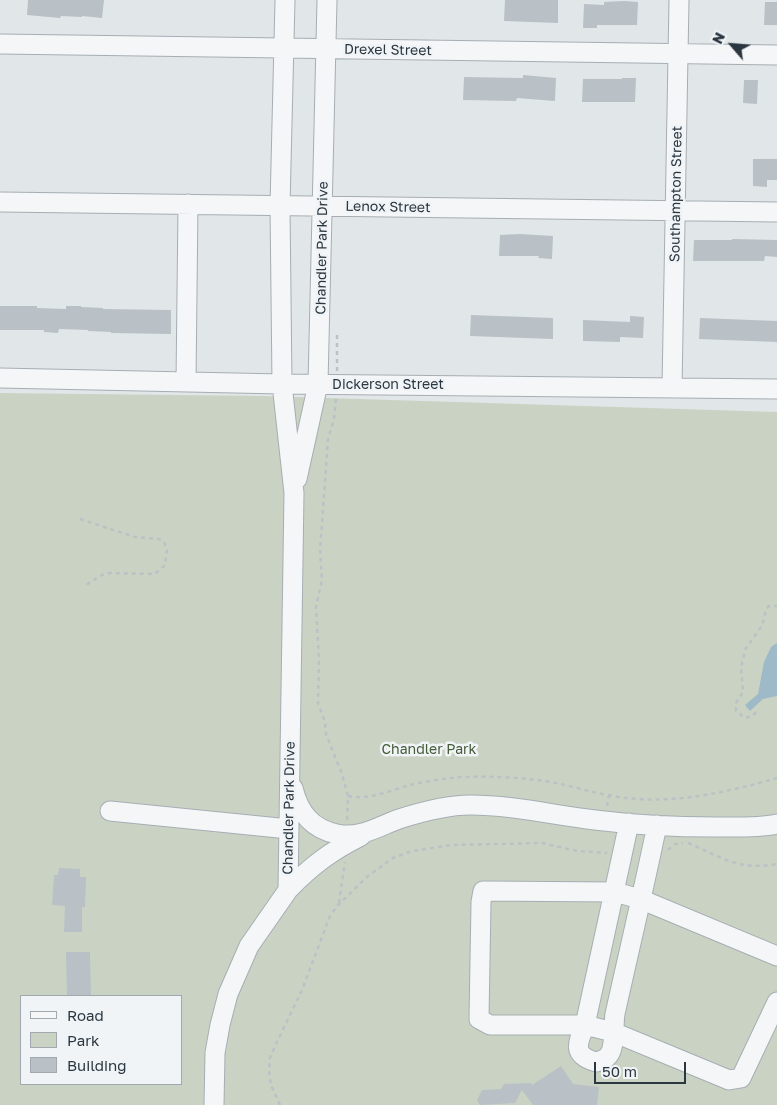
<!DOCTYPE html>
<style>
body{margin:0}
#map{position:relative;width:777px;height:1105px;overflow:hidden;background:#e1e6e9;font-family:"Golos Text",sans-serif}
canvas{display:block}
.legend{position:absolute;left:20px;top:995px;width:162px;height:90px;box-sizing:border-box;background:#f1f4f7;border:1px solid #a1a8ae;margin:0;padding:6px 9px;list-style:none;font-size:15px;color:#2a3741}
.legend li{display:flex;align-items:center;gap:10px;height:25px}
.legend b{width:25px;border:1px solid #a1a8ae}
.north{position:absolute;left:707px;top:20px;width:50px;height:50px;-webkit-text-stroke:4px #f1f4f7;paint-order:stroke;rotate:297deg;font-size:14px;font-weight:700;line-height:20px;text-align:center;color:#2a3741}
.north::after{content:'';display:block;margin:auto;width:18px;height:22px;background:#2a3741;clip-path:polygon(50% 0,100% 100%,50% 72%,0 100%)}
.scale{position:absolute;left:594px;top:1062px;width:92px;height:22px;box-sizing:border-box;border:2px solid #2a3741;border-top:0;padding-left:6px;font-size:15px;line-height:18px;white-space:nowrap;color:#2a3741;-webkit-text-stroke:4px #f1f4f7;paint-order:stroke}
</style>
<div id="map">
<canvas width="777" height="1105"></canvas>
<ul class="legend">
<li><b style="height:6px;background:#f4f6f8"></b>Road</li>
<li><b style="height:14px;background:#cad3c3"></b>Park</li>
<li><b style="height:14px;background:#b9c0c6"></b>Building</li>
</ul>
<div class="north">N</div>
<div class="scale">50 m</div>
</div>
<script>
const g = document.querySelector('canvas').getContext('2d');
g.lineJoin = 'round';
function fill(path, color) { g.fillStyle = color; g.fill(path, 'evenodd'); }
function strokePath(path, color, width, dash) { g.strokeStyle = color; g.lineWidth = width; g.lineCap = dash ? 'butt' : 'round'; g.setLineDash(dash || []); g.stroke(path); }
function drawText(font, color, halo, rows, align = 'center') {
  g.font = font + ' "Golos Text",sans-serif'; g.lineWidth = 5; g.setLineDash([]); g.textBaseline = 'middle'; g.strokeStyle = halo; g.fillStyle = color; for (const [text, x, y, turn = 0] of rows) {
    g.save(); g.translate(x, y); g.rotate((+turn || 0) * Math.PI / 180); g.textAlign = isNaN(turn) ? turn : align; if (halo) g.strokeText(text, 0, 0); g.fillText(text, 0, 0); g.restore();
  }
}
const green = new Path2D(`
 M0,393L263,396L777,412V1105H0ZM21,996H181V1084H21Z`);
const water = new Path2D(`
 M777,643V696L763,699L750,711L745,705L758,694L764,662L771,647Z`);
const building = new Path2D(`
 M28,0H104L102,18L82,16V17L61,16L60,18L27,15Z
 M505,0H558V23L504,21Z
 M624,1L638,2L637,25H597V28H583L584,4L604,5V2Z
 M765,2H777V25H764Z
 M523,75L556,78L555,101L517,98L516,101L463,100L464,77L523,78Z
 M622,78H636L635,102H582L583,79H622Z
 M744,80H758L757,104L743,103Z
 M753,159H777V180H767V187L753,186Z
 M520,234L553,236L552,259L538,258L539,256H499L500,235Z
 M732,239L777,240V257L765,256L764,261H693L694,240H732Z
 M0,306H37V308L66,309V306H81V307L103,308V309L171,310V334L111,333V332L88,331V330L59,329L58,333L44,332V330H0Z
 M471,315L553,318V339L470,336Z
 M630,316L644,317L643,338L620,337V342L583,341V320L630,322Z
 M700,318L777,321V342L699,339Z
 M59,868L80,869V877H86L85,907H82V932H64L65,906L52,905L54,875H58Z
 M66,952H90L91,996H67Z
 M561,1066L573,1084L599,1087L597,1105H533L522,1090L515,1103L480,1105L477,1100L482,1090L501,1089L504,1084L531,1083L532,1085Z`);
const path = new Path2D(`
 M337,371V333
 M336,399L334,419L328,439L320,551L322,580L316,607L319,661L318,703L325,722L326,734L342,774L348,796L347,821
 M80,519L135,537L159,539L164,542L167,550L165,565L160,570L154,574L110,573L102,575L86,585
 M756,712L752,716L745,718L736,711V703L743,692L741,667L746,648L762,626L766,609L769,606H777
 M348,796C369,801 393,789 414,784C431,781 449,777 467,777C494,776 534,778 561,784C578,788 595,793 613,796C668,806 724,793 777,778
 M607,806L609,795
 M688,843C721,857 739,871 777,864
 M668,850L675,844L683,843
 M339,903L345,862
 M280,1105L271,1085L269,1071L270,1058L275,1046L302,990L330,916L338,905L368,876L393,858L412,851L452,845L542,843L577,851L607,853`);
const minor = new Path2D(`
 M0,44L777,55
 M0,202L777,212
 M0,378L282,384L777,389
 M186,382L188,204
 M672,387L679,0
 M297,479L318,384L327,0
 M293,788C299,813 312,829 337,834C360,839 379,826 399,819C421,812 447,805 470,805C512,805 553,815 595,820C635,825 676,827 716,827C736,827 758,828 777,824
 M110,811L289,829
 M629,823L585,1025C577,1044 572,1055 596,1062C600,1061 605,1059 607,1057C616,1050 613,1025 615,1014C629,951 644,888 657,825
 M288,890C311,866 331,851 361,836
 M777,956L640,899L615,892L483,891L481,902L479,1019L490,1025H585L613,1032L729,1080L741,1078L777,1002
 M214,1105L215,1053L220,1025L228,994L249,946L288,890L294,493L282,384L280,206L285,0`);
const streetNames = [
 ["Drexel Street",388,50,1],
 ["Southampton Street",676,194,-89],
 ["Lenox Street",388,207,1],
 ["Chandler Park Drive",322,248,-89],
 ["Dickerson Street",388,385],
 ["Chandler Park Drive",289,808,-89]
];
const parkNames = [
 ["Chandler Park",429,750]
];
fill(green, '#cad3c3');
fill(water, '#9ebac8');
fill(building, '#b9c0c6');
strokePath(minor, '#a6aeb3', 21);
strokePath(path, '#bbc1c5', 2.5, [4, 4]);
strokePath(minor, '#f4f6f8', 19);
drawText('14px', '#2a3741', '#f1f4f7', streetNames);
drawText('14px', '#455c38', '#f1f4f7', parkNames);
</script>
